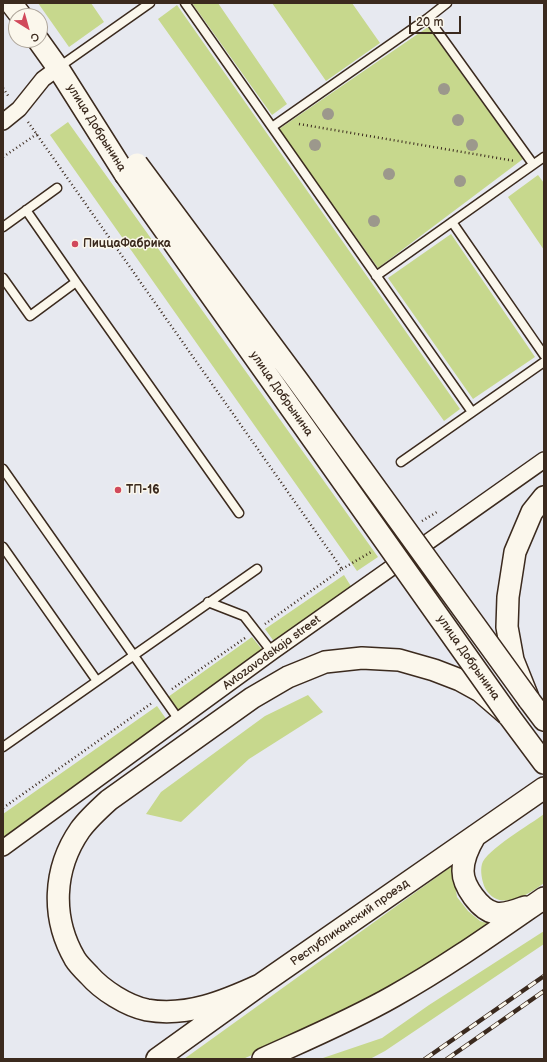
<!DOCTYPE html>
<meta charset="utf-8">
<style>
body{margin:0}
#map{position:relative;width:547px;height:1062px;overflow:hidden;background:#e7e9f0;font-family:"Balsamiq Sans",sans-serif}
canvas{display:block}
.frame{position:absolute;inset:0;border:4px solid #3b2a1e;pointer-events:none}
.north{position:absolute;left:8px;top:8px;width:40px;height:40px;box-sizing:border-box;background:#fbf7ec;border:1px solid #aea59a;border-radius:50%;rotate:143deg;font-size:11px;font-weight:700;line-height:16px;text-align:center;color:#3b2a1e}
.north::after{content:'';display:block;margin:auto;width:14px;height:18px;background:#d1495b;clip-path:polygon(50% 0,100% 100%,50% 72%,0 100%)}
.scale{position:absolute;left:409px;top:16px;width:52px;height:18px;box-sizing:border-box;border:2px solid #3b2a1e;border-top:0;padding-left:5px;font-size:12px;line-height:14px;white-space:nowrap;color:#3b2a1e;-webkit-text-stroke:3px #fbf7ec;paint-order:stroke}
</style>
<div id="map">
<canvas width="547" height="1062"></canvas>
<div class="frame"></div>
<div class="north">С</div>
<div class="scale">20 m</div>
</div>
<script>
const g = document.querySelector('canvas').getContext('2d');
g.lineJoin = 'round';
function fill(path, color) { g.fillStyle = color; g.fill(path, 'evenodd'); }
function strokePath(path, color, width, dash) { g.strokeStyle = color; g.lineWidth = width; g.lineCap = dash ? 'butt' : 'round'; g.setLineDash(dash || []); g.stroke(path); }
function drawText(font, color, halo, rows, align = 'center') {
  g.font = font + ' "Balsamiq Sans",sans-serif'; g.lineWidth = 3; g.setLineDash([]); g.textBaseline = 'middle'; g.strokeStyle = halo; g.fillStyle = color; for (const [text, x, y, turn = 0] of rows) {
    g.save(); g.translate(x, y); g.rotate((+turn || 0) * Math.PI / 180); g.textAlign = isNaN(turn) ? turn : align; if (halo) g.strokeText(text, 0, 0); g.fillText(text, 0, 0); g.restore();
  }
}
const green = new Path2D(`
 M38,3H91L104,22L69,47Z
 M192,3H218L287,104L272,115Z
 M272,3H352L380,43L326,81Z
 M177,5L460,409L444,421L158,19Z
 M428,27L523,159L378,268L279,129Z
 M68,122L378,557L357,571L50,135Z
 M538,175L544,183V250L508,197Z
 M451,234L535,357L473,399L388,278Z
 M344,575L352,588L275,643L265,629Z
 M252,637L264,652L181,713L168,697Z
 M308,695L323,712L249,759L181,822L146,814L161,792L265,716Z
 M157,706L169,723L3,842V814Z
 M544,814V883C528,895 499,913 485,888C482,881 480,871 482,864C486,850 531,824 544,814Z
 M452,866L457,897L468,911L480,921L493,925L351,1011L243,1059H184Z
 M544,931V944L385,1051L370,1059H320L382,1038L429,1005Z`);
const path = new Path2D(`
 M3,88L9,97
 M28,122L342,569L265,624
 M299,124L515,161
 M3,157L37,134
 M422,521L437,512
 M342,569L371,552
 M172,689L245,638
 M3,808L152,703`);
const service = new Path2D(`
 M185,3L472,412
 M428,18L533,164
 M59,67L150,3
 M272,127L428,18L447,3
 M26,210L76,282
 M452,222L544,355
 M3,227L57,188
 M376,276L544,157
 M3,278L30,316L76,282L239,513
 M401,462L544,362
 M3,469L179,720
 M3,547L97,681
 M208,602L244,616L272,652
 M3,747L257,569`);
const minor = new Path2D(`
 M3,122L19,109L43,79L58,68
 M3,848L272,652L544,460`);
const secondary = new Path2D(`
 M11,3L21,16
 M38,40L58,68L125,174
 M544,497L532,512L515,552L508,597L507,627L513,660L529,700L544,720
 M475,836C469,846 463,858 463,871C463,886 480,910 495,913C505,915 517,910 525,907
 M260,985C225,1001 187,1017 147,1010C127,1006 102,990 89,975C84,970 78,964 75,959C51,918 53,869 80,830C88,819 99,809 109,800L252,698L288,677L325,662L362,658L399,660L434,670L460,680L480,691L509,716L544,763
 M157,1059L260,985L544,788
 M263,1059C307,1039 352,1020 394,996C446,967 495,932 544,898`);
const rail = new Path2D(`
 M425,1059L544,976
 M447,1059L544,991`);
const secondaryBridge = new Path2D(`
 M137,164L298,381L529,700
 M125,174L509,716`);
const trees = [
 [444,89],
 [328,114],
 [458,120],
 [315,145],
 [472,145],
 [389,174],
 [460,181],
 [374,221]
];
const markers = [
 [75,244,4,"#d1495b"],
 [118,490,4,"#d1495b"]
];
const streetNames = [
 ["улица Добрынина",96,128,58],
 ["улица Добрынина",281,394,55],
 ["Avtozavodskaja street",272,653,-36],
 ["улица Добрынина",468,658,55],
 ["Республиканский проезд",350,923,-35]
];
const poiNames = [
 ["ПиццаФабрика",83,244],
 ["ТП-16",126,490]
];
fill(green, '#c7d88d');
strokePath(service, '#3b2a1e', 11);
strokePath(minor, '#3b2a1e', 18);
strokePath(secondary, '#3b2a1e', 24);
strokePath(path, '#3b2a1e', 2.5, [1, 3]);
strokePath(service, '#fbf7ec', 8);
strokePath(minor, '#fbf7ec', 15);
strokePath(secondary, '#fbf7ec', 21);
strokePath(rail, '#3b2a1e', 4.5);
strokePath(rail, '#fbf7ec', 3, [9]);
strokePath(secondaryBridge, '#3b2a1e', 24, []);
strokePath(secondaryBridge, '#fbf7ec', 21);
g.fillStyle = '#9c988c';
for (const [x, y] of trees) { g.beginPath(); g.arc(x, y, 6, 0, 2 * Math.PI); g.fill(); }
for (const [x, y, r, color] of markers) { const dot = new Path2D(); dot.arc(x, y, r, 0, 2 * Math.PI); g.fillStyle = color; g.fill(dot); strokePath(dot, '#fbf7ec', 1.5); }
drawText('12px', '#3b2a1e', '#fbf7ec', streetNames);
drawText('bold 12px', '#3b2a1e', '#fbf7ec', poiNames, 'left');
</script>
